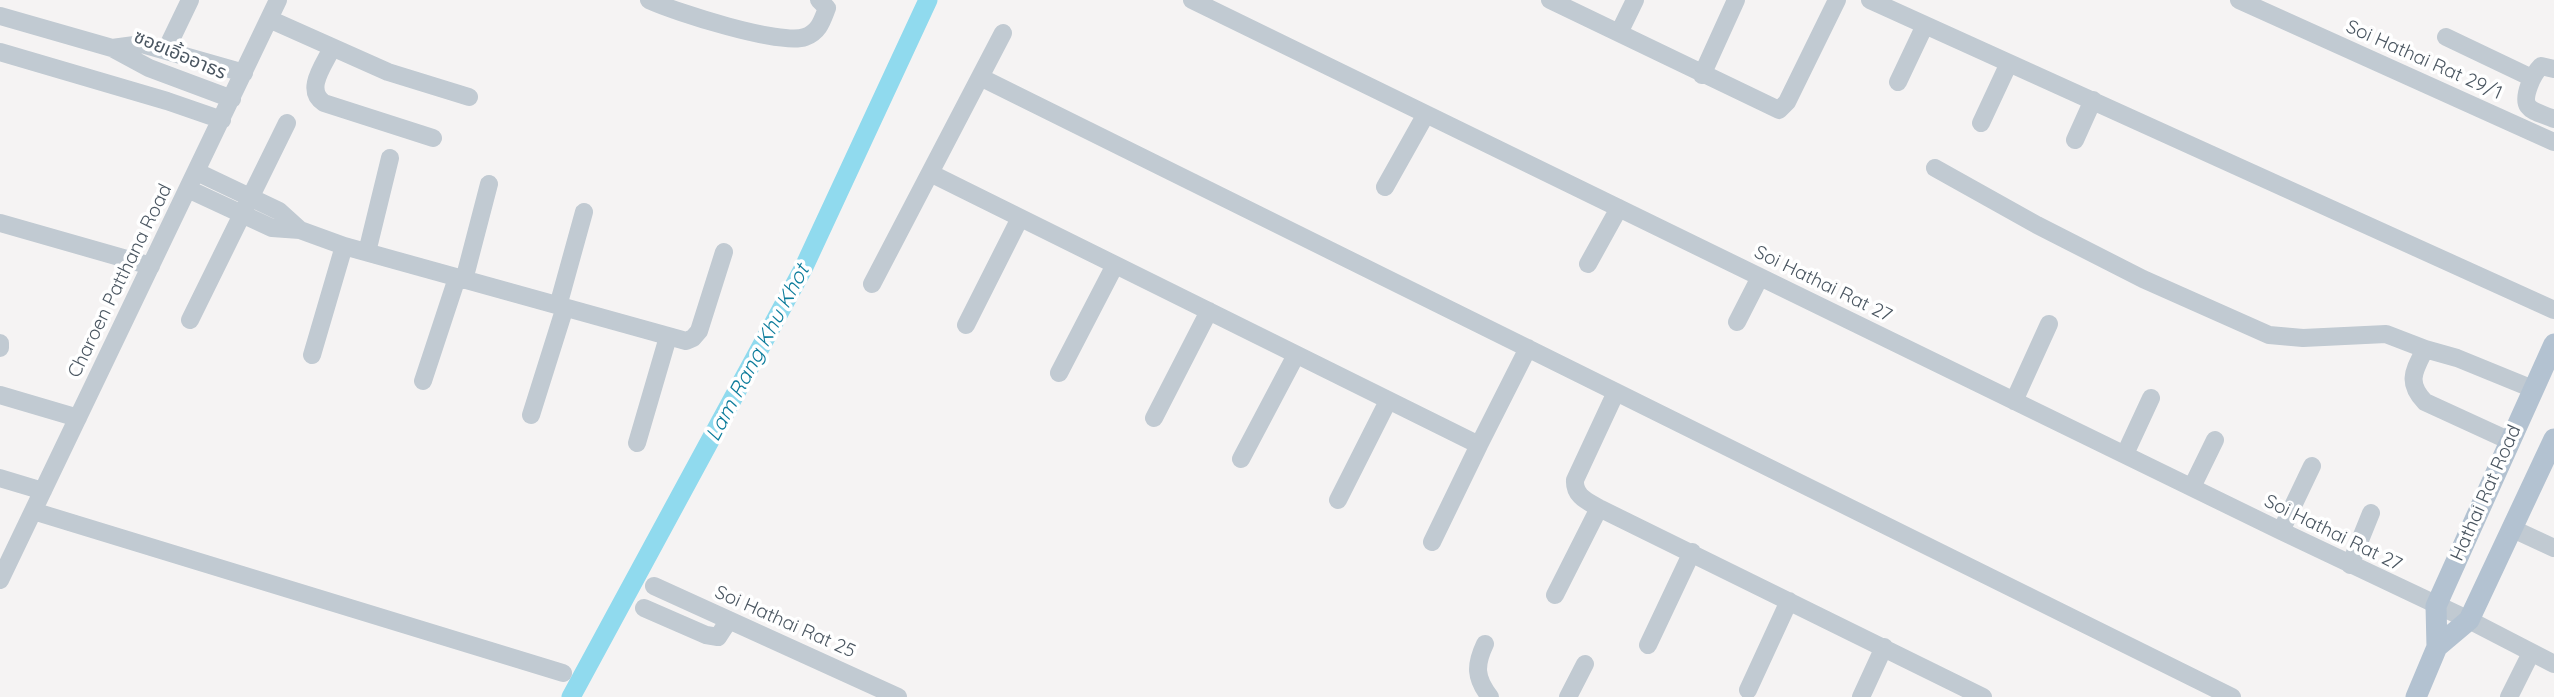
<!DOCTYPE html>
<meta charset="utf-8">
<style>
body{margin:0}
canvas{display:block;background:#f5f3f3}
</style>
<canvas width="2554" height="697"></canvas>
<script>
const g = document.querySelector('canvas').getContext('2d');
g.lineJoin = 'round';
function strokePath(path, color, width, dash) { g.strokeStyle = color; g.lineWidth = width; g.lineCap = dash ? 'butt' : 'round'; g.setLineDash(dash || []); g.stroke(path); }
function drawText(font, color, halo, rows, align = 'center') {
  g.font = font + ' Quicksand,"Noto Sans Thai",sans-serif'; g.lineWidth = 7; g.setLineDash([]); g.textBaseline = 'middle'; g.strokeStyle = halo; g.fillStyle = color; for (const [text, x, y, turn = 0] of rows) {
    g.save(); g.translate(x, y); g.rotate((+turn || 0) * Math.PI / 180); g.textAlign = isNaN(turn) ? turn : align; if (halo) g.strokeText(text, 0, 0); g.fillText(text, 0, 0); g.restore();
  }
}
const canal = new Path2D(`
 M571,697L803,269L928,0`);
const minor = new Path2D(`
 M649,0C675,12 781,46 805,37C819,32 822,21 827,8L819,0
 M1192,0L2281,531L2469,620L2554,664
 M1550,0L1779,110L1787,102L1837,0
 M1870,0L2554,310
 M2239,0L2554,142
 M0,16L112,48L149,68L232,99
 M269,19L388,72L469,97
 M1619,33L1635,0
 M2446,37L2532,78
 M112,48L142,44L244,73
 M332,48C324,65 304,90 324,103L433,138
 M166,50L190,0
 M0,52L167,101L222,120
 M2554,69L2541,66C2535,72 2532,78 2529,86C2520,111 2533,110 2554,119
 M1702,75L1736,0
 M982,78L2232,697
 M1898,82L1925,25
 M1981,123L2009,63
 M2075,140L2093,100
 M1935,168L2037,225L2143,279L2269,335L2303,338L2386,334L2425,349L2457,358L2533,389
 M197,172L279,211L300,230
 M930,173L1479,445L1528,348
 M1385,187L1426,114
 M188,189L272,228L300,230L344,246L686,341L693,338L699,331L724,252
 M0,223L151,266
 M367,252L390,158
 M1588,264L1619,208
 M464,280L489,184
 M872,284L1003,33
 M558,306L584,212
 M190,320L287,123
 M1737,322L1760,277
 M966,325L1020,218
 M0,343V348
 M2425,349C2414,371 2406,382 2425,402L2510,441
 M312,355L344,246
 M1059,373L1115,265
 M423,381L457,278
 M1616,392L1575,480C1574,496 1587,501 1599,508L1983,697
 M0,395L78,418
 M2014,401L2049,324
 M531,415L565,307
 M1154,418L1209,311
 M637,443L668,337
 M2125,454L2151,398
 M1241,459L1296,355
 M0,478L43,491
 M2192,487L2215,440
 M1338,500L1388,401
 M33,511L563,673
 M2513,529L2554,548
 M2281,531L2312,466
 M1432,542L1479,445
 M2350,565L2371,513
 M0,580L278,0
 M654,586L898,697
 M1555,595L1599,508
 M644,608L706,635L718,637L729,620
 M1485,644C1475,665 1475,678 1490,697
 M1648,645L1692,552
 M1748,690L1789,601
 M1568,697L1585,664
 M1861,697L1884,647
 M2509,697L2531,653`);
const major = new Path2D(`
 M2437,647L2469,620L2554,439
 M2416,697L2437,647L2436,606L2554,344`);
const streetNames = [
 ["ซอยเอิ้ออาธร",180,55,23],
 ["Soi Hathai Rat 29/1",2424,60,24],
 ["Charoen Patthana Road",120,281,-64],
 ["Soi Hathai Rat 27",1823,284,26],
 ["Hathai Rat Road",2486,493,-66],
 ["Soi Hathai Rat 27",2333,533,26],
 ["Soi Hathai Rat 25",785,622,24]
];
const waterNames = [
 ["Lam Rang Khu Khot",758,353,-62]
];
strokePath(canal, '#90daee', 19);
strokePath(minor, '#c1cad2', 18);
strokePath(major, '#b3c2d1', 21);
drawText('19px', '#4a5661', '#fff', streetNames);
drawText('italic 21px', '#0c7c9b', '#fff', waterNames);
</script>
